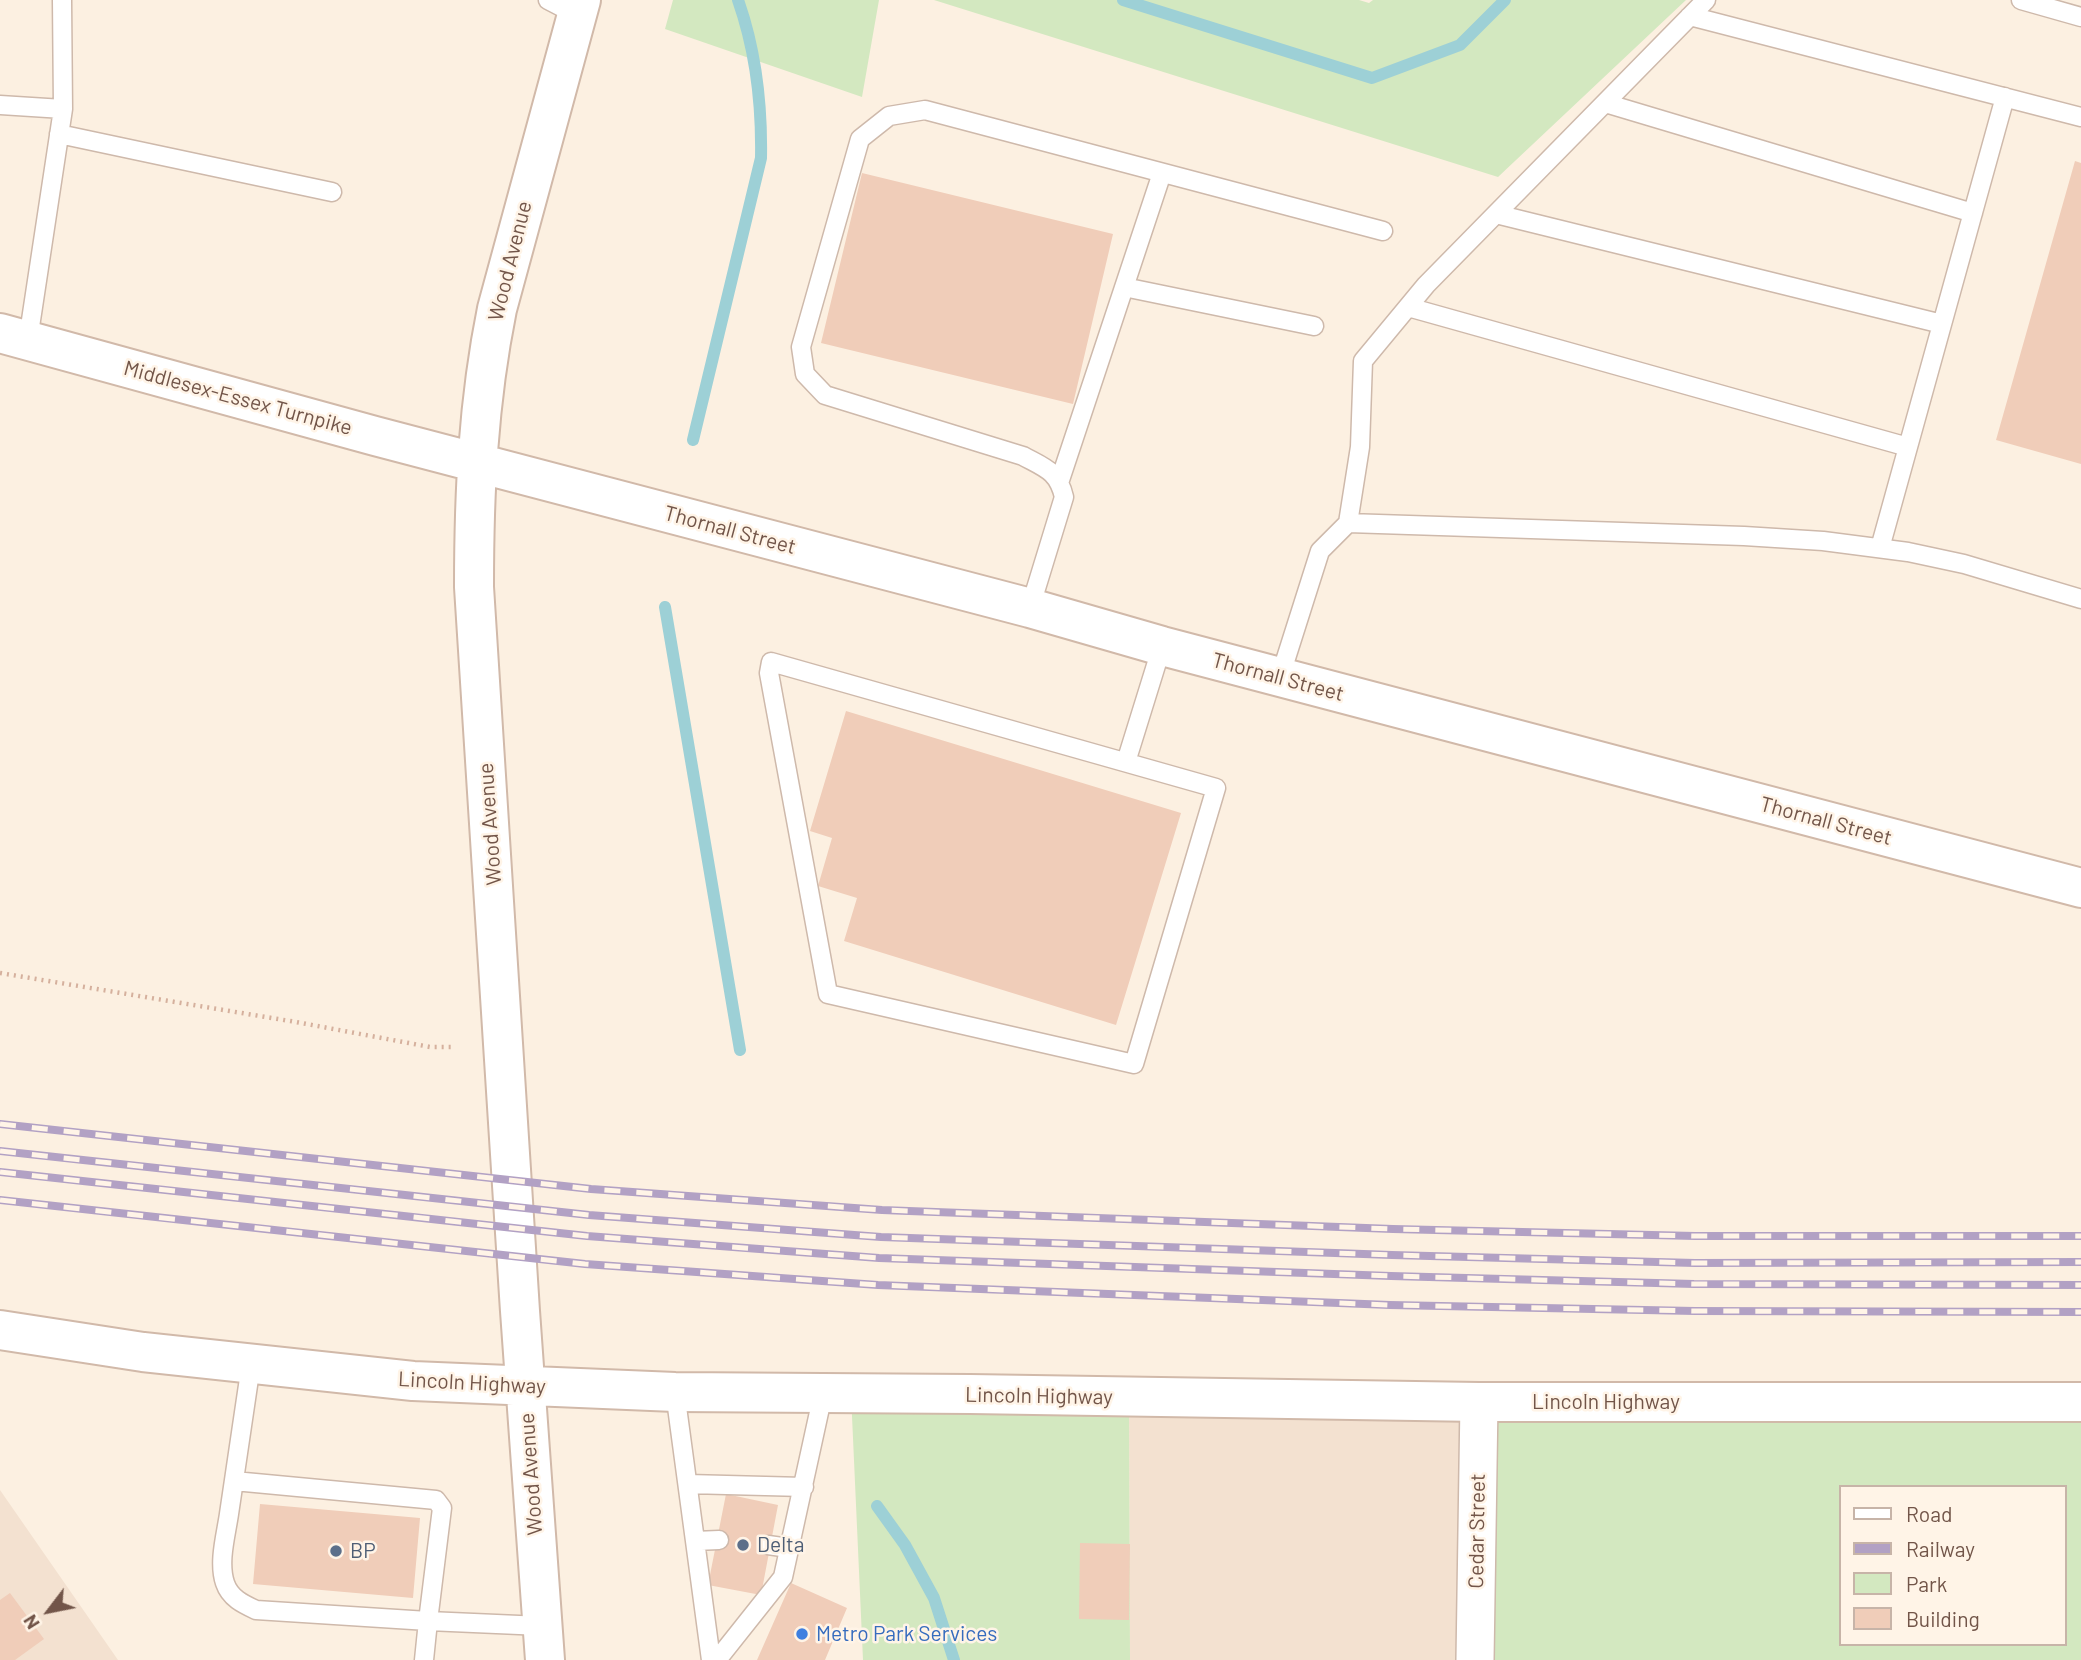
<!DOCTYPE html>
<style>
body{margin:0}
#map{position:relative;width:2081px;height:1660px;overflow:hidden;background:#fcf0e1;font-family:Barlow,sans-serif}
canvas{display:block}
.legend{position:absolute;left:1839px;top:1485px;width:228px;height:161px;box-sizing:border-box;background:#fff4e7;border:2px solid #c7b4a8;margin:0;padding:9px 12px;list-style:none;font-size:21px;color:#725549}
.legend li{display:flex;align-items:center;gap:14px;height:35px}
.legend b{width:35px;border:2px solid #c7b4a8}
.north{position:absolute;left:14px;top:1576px;width:70px;height:70px;-webkit-text-stroke:5px #fff4e7;paint-order:stroke;rotate:238deg;font-size:19px;font-weight:700;line-height:28px;text-align:center;color:#725549}
.north::after{content:'';display:block;margin:auto;width:24px;height:32px;background:#725549;clip-path:polygon(50% 0,100% 100%,50% 72%,0 100%)}
</style>
<div id="map">
<canvas width="2081" height="1660"></canvas>
<ul class="legend">
<li><b style="height:9px;background:#fff"></b>Road</li>
<li><b style="height:9px;background:#b2a1c4"></b>Railway</li>
<li><b style="height:19px;background:#d3e8c0"></b>Park</li>
<li><b style="height:19px;background:#f0cdb9"></b>Building</li>
</ul>
<div class="north">N</div>
</div>
<script>
const g = document.querySelector('canvas').getContext('2d');
g.lineJoin = 'round';
function fill(path, color) { g.fillStyle = color; g.fill(path, 'evenodd'); }
function strokePath(path, color, width, dash) { g.strokeStyle = color; g.lineWidth = width; g.lineCap = dash ? 'butt' : 'round'; g.setLineDash(dash || []); g.stroke(path); }
function drawText(font, color, halo, rows, align = 'center') {
  g.font = font + ' Barlow,sans-serif'; g.lineWidth = 5; g.setLineDash([]); g.textBaseline = 'middle'; g.strokeStyle = halo; g.fillStyle = color; for (const [text, x, y, turn = 0] of rows) {
    g.save(); g.translate(x, y); g.rotate((+turn || 0) * Math.PI / 180); g.textAlign = isNaN(turn) ? turn : align; if (halo) g.strokeText(text, 0, 0); g.fillText(text, 0, 0); g.restore();
  }
}
const residential = new Path2D(`
 M1129,1398L1479,1402L1475,1660H1130Z
 M0,1490L118,1660H0Z`);
const green = new Path2D(`
 M673,0H879L862,97L665,29Z
 M934,0H1359L1369,3L1373,0H1686L1498,177Z
 M851,1394L1129,1398L1130,1660H863Z
 M1479,1402H2081V1660H1475ZM1841,1487H2065V1644H1841Z`);
const stream = new Path2D(`
 M1123,0L1372,78L1460,45L1505,0
 M693,440L761,158C762,103 756,51 738,0
 M665,607L740,1050
 M877,1506L905,1545L934,1598L954,1660`);
const building = new Path2D(`
 M2075,161L2081,163V464L1996,440Z
 M862,173L1113,234L1073,404L821,343Z
 M846,711L1181,813L1116,1025L844,941L857,898L818,886L832,838L810,831Z
 M726,1494L778,1505L761,1595L708,1585Z
 M260,1504L420,1518L413,1598L253,1584Z
 M1080,1543L1130,1544L1129,1620L1079,1619Z
 M791,1583L847,1608L825,1660H757Z
 M10,1593L44,1639L15,1660H0V1600Z`);
const path = new Path2D(`
 M0,973L296,1022L430,1047H455`);
const lane = new Path2D(`
 M548,0L577,15
 M2021,0L2081,17
 M1690,16L2081,117
 M1605,103L1973,213
 M0,105L63,109
 M59,134L332,192
 M1496,214L1942,324
 M1124,287L1314,326
 M1408,307L1908,447
 M28,340L63,109L62,0
 M1060,480L1162,173
 M1348,523L1744,536L1823,541L1908,552L1964,564L2081,599
 M1880,548L2005,97
 M1030,608L1064,497C1058,471 1045,468 1023,456L825,395L805,374L801,347L860,139L889,116L925,110L1383,231
 M771,662L1216,788L1134,1064L828,994L769,673Z
 M1280,677L1320,551L1348,523L1360,447L1363,361L1426,285L1706,0
 M1126,762L1162,646
 M675,1392L711,1660
 M234,1481L436,1500L442,1508L428,1621L256,1610C243,1604 230,1598 225,1583C218,1562 226,1535 229,1514C236,1464 244,1415 251,1365
 M688,1484L804,1487
 M695,1541L719,1540
 M768,1545L789,1548
 M424,1660L428,1621L542,1626
 M717,1660L783,1577L823,1394`);
const street = new Path2D(`
 M1475,1660L1479,1402`);
const secondary = new Path2D(`
 M0,333L375,436L1030,608L1162,646L2081,888
 M0,1330L143,1352L413,1381L675,1392L970,1394L1479,1402H2081
 M545,1660L520,1311L474,587C474,492 478,403 497,309L581,0`);
const rail = new Path2D(`
 M0,1124L591,1189L882,1210L1393,1229L1695,1236H2081
 M0,1151L589,1215L881,1237L1392,1255L1695,1263L2081,1262
 M0,1172L587,1236L879,1258L1391,1276L1694,1284L2081,1285
 M0,1200L585,1264L878,1285L1390,1305L1695,1311L2081,1312`);
const markers = [
 [743,1545,7,"#5c6f8a"],
 [336,1551,7,"#5c6f8a"],
 [802,1634,7,"#3f7fe0"]
];
const streetNames = [
 ["Wood Avenue",510,261,-76],
 ["Middlesex-Essex Turnpike",238,398,15],
 ["Thornall Street",730,530,15],
 ["Thornall Street",1278,677,15],
 ["Thornall Street",1826,821,15],
 ["Wood Avenue",490,824,-94],
 ["Lincoln Highway",472,1383,3],
 ["Lincoln Highway",1039,1396,1],
 ["Lincoln Highway",1606,1402],
 ["Wood Avenue",531,1474,-94],
 ["Cedar Street",1477,1531,-89]
];
const serviceNames = [
 ["Delta",757,1545],
 ["BP",350,1551]
];
const shopNames = [
 ["Metro Park Services",816,1634]
];
fill(residential, '#f3e1d0');
fill(green, '#d3e8c0');
strokePath(stream, '#9dd0d6', 12);
fill(building, '#f0cdb9');
strokePath(lane, '#ceb9ab', 21);
strokePath(street, '#ceb9ab', 40);
strokePath(secondary, '#d1b9a9', 42);
strokePath(path, '#d5b09d', 4.5, [2, 5]);
strokePath(lane, '#fff', 18);
strokePath(street, '#fff', 37);
strokePath(secondary, '#fff', 38);
strokePath(rail, '#b2a1c4', 8);
strokePath(rail, '#fff4e7', 5, [16]);
for (const [x, y, r, color] of markers) { const dot = new Path2D(); dot.arc(x, y, r, 0, 2 * Math.PI); g.fillStyle = color; g.fill(dot); strokePath(dot, '#fff4e7', 2.5); }
drawText('21px', '#725549', '#fff4e7', streetNames);
drawText('21px', '#4e5e75', '#fff4e7', serviceNames, 'left');
drawText('21px', '#366cbe', '#fff4e7', shopNames, 'left');
</script>
